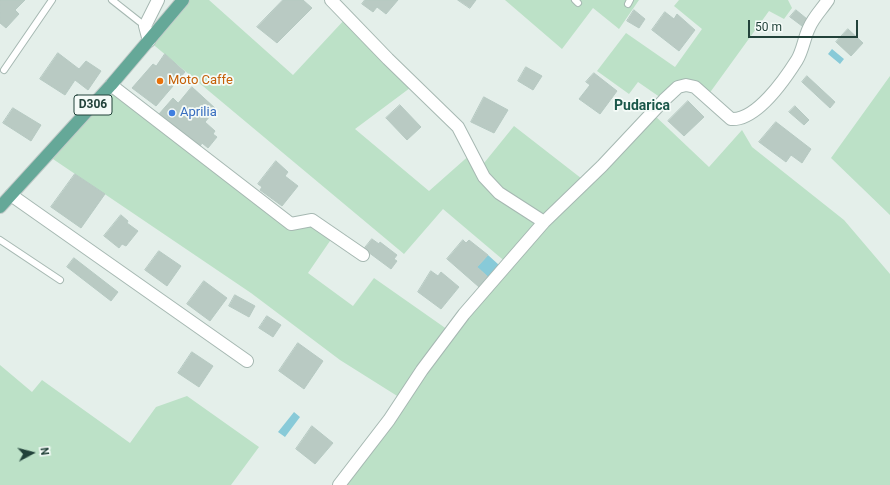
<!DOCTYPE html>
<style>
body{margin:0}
#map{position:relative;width:890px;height:485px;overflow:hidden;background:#e4efea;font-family:Roboto,sans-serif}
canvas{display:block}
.north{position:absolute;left:12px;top:433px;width:40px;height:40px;-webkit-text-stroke:3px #f5fbf8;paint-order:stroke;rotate:83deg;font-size:11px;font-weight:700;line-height:16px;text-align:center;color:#22423a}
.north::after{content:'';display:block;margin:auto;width:14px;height:18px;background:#22423a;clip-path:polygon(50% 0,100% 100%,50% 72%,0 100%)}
.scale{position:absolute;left:748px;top:20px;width:110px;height:18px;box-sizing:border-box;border:2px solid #22423a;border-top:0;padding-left:5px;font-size:12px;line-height:14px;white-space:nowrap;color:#22423a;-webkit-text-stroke:3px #f5fbf8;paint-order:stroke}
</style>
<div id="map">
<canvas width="890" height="485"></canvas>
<div class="north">N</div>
<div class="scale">50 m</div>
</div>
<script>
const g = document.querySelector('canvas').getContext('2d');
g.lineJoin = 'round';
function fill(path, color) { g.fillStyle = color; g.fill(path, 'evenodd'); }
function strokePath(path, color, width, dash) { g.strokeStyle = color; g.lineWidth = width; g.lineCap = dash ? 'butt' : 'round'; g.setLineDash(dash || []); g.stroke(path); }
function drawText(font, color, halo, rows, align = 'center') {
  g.font = font + ' Roboto,sans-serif'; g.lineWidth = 3.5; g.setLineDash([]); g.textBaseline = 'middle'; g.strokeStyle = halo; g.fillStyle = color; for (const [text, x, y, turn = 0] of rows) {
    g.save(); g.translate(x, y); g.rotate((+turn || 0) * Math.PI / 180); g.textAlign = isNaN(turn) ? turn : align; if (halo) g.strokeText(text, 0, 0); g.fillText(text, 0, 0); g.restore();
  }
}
const green = new Path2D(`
 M183,0H209L293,75L346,18L414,85L355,129L429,191L472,153L480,168L514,126L586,182L652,113L709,167L742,130L752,147L844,220L890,274V485H338L402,399L340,360L251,293L47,155L111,85L291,228L310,222L332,238L308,273L353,306L374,278L451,332L508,264L443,209L404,254L149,41Z
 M505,0H639L619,29L593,8L562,49Z
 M679,0H788L792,8L784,19L769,11L706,98L686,85L664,100L638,82L629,94L597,71L626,33L675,67L702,29L674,6Z
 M890,76V215L831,158Z
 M0,365L32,392L42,380L130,443L156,407L187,396L259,447L231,485H0Z`);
const water = new Path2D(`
 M832,49L844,59L840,64L828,54Z
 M488,255L499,265L488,277L477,267Z
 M294,412L300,417L285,437L278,432Z`);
const building = new Path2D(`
 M0,0H25L15,10L19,14L6,28L0,23Z
 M283,0H303L312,8L277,43L257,27Z
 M365,0H398L386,14L377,7L373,12L362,4Z
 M458,0H476L470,8Z
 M634,10L645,19L639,28L627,21Z
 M796,10L807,19L802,26L790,17Z
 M665,12L674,19L677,14L695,30L679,51L652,30Z
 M848,29L863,43L851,56L836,42Z
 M58,53L79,69L86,61L101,71L88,90L75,80L65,95L40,79Z
 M165,54L185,72L156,106L132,88L153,64L156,66Z
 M526,67L542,76L533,90L518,81Z
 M594,73L617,91L600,114L579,99L590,85L586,82Z
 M807,76L835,102L830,108L802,82Z
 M192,87L216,109L205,122L215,131L213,134L217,137L208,148L202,143L199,148L159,114L173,98L178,103Z
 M484,97L508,110L494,133L471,122Z
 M688,101L704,117L684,136L668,121Z
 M400,105L421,127L407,140L386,118Z
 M795,106L809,120L804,125L789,112Z
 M13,108L41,125L31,141L3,123Z
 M776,122L811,149L802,163L791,155L786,162L759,142Z
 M276,161L288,172L285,176L298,186L282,206L260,190L262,187L258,184Z
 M75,174L105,194L81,228L51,207Z
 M121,215L128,221L127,223L138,231L126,246L122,244L119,248L104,236Z
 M372,239L379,244L380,242L397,255L394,259L397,261L391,269L364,249Z
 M463,240L466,243L469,240L488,255L477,267L488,277L479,287L447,259Z
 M159,251L181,266L167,286L145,270Z
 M74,258L118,292L111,301L67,267Z
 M431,271L438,276L441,272L459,287L441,309L418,292Z
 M204,281L227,298L210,321L187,304Z
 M235,295L255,306L249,317L229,306Z
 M267,316L281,325L273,337L259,328Z
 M298,343L323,361L304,389L279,371Z
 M192,352L213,366L199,387L178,373Z
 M312,426L333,443L315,464L296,449Z`);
const lane = new Path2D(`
 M112,0L145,26
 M575,0L578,3
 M628,4L630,0
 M4,70L52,0
 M0,240L60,280`);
const street = new Path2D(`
 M331,0L388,59L458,127L484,177L499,193L544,222
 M149,41L145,26L158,0
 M111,85L291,224L312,220L363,255
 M11,195L247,361
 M339,485L389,420L422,370L464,314L544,222L602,166L664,100L678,87L686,85L695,87L731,119C756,121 785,79 797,60C803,50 804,38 809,28C813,18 822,9 828,0`);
const primary = new Path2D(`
 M0,207L111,85L183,0`);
const markers = [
 [160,81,4,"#e8710a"],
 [172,113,4,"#3f7fe0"]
];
const shields = [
 [93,105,38]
];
const shieldNames = [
 ["D306",93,105]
];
const foodNames = [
 ["Moto Caffe",168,81]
];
const shopNames = [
 ["Aprilia",180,113]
];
const neighbourhoodNames = [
 ["Pudarica",642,106]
];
fill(green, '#bce1c7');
fill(water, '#88cad8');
fill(building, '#b9cac3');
strokePath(building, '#b6c9c2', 1);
strokePath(lane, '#a6b8b2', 8);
strokePath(street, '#a6b8b2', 14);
strokePath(primary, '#c1cac8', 14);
strokePath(lane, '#fff', 6);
strokePath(street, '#fff', 12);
strokePath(primary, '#65a898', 12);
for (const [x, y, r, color] of markers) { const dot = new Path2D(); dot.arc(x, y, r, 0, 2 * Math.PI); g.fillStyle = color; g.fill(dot); strokePath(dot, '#f5fbf8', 1.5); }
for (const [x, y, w] of shields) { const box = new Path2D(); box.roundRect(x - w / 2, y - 10, w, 20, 3); g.fillStyle = '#f5fbf8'; g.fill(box); strokePath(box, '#22423a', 1); }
drawText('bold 12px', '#22423a', null, shieldNames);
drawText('13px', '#c56008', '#f5fbf8', foodNames, 'left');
drawText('13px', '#366cbe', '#f5fbf8', shopNames, 'left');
drawText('bold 14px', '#1b574a', '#f5fbf8', neighbourhoodNames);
</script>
